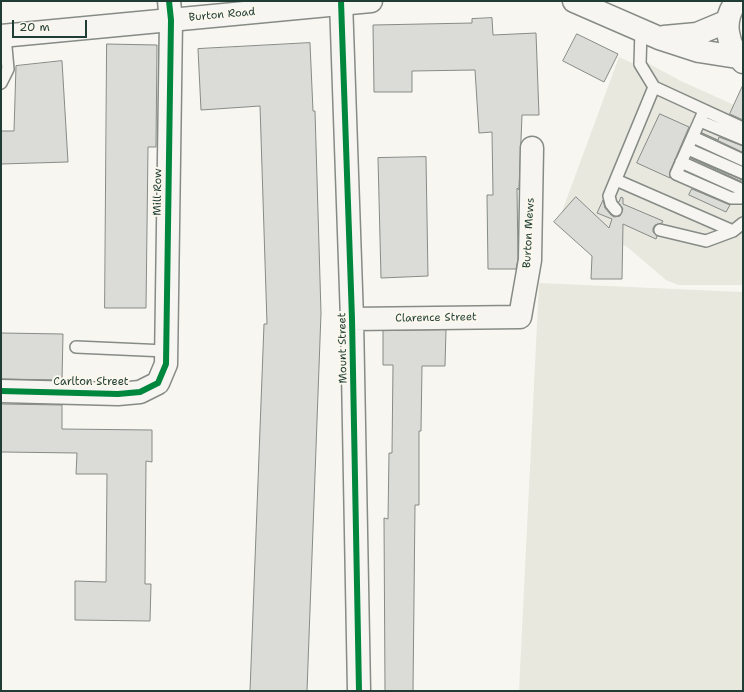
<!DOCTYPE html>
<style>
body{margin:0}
#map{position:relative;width:744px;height:692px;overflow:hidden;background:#f8f6f0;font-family:"Shantell Sans",sans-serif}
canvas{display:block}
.frame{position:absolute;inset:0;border:2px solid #1f3d34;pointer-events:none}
.scale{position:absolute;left:12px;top:20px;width:75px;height:18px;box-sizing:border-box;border:2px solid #1f3d34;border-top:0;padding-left:5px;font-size:12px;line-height:14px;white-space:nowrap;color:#1f3d34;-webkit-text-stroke:3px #fbf7ec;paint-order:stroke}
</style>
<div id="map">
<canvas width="744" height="692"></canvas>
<div class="frame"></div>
<div class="scale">20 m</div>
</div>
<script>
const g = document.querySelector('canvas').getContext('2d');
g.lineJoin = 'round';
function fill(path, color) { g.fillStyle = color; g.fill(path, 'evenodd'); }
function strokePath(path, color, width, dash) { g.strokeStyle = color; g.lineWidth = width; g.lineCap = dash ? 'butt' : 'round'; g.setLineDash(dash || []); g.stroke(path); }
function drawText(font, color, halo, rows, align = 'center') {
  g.font = font + ' "Shantell Sans",sans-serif'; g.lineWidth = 4; g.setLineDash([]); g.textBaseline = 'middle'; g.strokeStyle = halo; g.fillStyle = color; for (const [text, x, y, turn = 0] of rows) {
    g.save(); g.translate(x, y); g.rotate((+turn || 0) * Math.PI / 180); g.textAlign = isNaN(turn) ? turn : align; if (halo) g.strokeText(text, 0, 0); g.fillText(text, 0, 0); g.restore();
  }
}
const built = new Path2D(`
 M619,57L639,66L644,61L681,81L743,109V285H678L666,280L626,246L557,225Z
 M539,283L743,292V691H519Z`);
const building = new Path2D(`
 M492,18L493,35L536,33L539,115H522L519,190L517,188L518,259L516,269H488L487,195H493L492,132L479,133L475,70L412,71V92H374L373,25L472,23V19Z
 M577,34L618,54L604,82L563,61Z
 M310,43L313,111H315L321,313L307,691H250L264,324H267L260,106L201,110L198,49Z
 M107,44L157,45L156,147H148L146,308H105Z
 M62,61L68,162L1,164V131H14L16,66Z
 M743,85V120L730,114Z
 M660,114L689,127L670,171V178L637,163Z
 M702,133L718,140L719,137L743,146V152Z
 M426,157L428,276L381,278L378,158Z
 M691,158L740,179L741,180V181Z
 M692,189L730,205L726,212L689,195Z
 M576,197L609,228L612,219L597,213L603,200L605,208L611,215L614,217L620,216L623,209L618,202H619L621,197L623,198V204L663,221L662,223L655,225L653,228V232L657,236L656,239L623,224L622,279H591L592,256L554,222Z
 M446,330L445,366H422L421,431H419V505H415L413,691H385L384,518L388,519L389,453H392L393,365H383V331Z
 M1,333L63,334L62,380L1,379Z
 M1,404L62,405V429L152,430V462L146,461L145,584H151L150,621L75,620V581L106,582L107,474H76L77,453L1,452Z`);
const lane = new Path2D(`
 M641,30L640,64L654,87L743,128
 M1,83L8,69L5,36
 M704,111L676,174L731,198H743
 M700,121L743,139
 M693,137L743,160
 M688,149L743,173
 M681,162L743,190
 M616,180L733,231
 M616,210L611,204L609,196L654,87
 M660,230L706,241L733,231L743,223
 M76,347L166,351`);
const street = new Path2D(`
 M341,1L352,319L359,691
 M352,319L520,317L530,260L532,148
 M1,391L118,394L140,392L158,383L166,364L171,20L169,1`);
const secondary = new Path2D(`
 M574,1L659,38L699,51L737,57
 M737,1C721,20 727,46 743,62
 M1,36L371,1
 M664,37L697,34L728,21`);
const cycleway = new Path2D(`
 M341,1L352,319L359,691
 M1,391L118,394L140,392L158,383L166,364L171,20L169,1`);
const streetNames = [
 ["Burton Road",222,15,-5],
 ["Mill Row",158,192,-89],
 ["Burton Mews",529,233,-87],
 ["Clarence Street",436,318,-1],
 ["Mount Street",343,348,-91],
 ["Carlton Street",91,382]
];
fill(built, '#e8e8df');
fill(building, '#dbdbd7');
strokePath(building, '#868b86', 1);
strokePath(lane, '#868b86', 14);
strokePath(street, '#868b86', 25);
strokePath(secondary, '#868b86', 25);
strokePath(lane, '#f6f5f1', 11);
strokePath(street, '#f6f5f1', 22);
strokePath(secondary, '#f6f5f1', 22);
strokePath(cycleway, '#00873e', 6);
drawText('11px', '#1f3d34', '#fbf7ec', streetNames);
</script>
